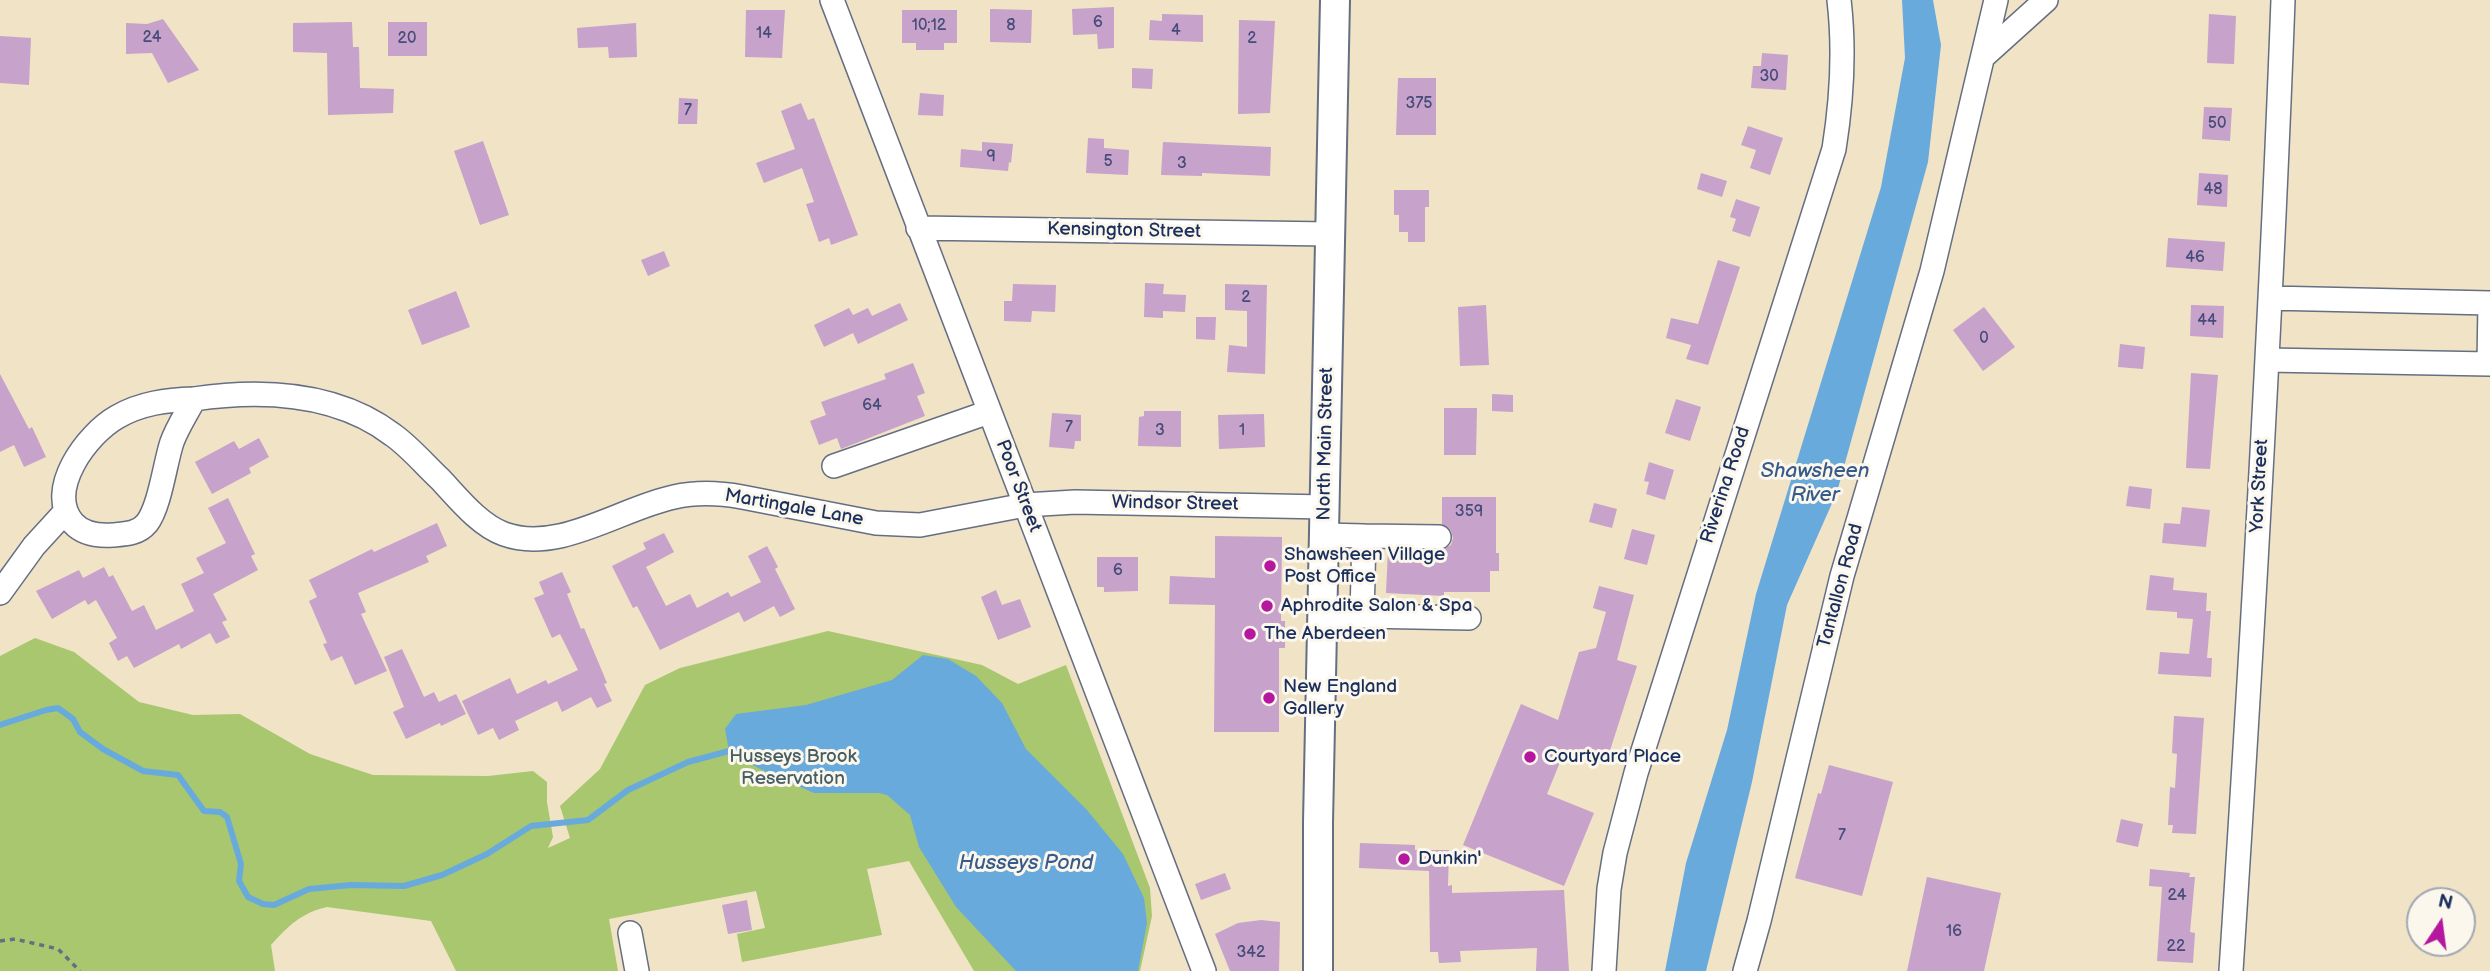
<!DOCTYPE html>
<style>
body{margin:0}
#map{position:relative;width:2490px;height:971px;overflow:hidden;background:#f0e3c6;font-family:"Balsamiq Sans",sans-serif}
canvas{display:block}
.north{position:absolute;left:2406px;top:887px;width:70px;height:70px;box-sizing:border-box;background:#fbf7ec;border:2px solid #a1a7b3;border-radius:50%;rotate:13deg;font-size:19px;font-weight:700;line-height:28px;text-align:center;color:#1b2f5e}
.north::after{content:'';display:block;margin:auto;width:24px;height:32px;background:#b5179e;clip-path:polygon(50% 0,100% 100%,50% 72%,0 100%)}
</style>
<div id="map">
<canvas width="2490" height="971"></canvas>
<div class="north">N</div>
</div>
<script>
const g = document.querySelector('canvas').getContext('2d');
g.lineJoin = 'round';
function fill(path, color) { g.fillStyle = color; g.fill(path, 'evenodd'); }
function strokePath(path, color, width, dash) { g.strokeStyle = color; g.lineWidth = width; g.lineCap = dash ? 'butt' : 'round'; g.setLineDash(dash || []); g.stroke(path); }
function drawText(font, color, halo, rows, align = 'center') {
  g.font = font + ' "Balsamiq Sans",sans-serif'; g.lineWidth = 6; g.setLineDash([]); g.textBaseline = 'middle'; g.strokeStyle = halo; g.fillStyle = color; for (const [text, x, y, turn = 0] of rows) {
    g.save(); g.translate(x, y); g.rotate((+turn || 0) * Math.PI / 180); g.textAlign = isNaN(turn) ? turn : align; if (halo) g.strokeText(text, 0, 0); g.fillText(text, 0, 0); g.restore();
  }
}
const green = new Path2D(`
 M828,631L982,665L1018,684L1066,665L1150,888L1152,916L1140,971H974L909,861L867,869L882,935L742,962L737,934L765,928L756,891L609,919L618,971H456L431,921L327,907C301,913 288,926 271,945L275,971H0V656L35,638L74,652L139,702L193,715L240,714L310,754L373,775L488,776L533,771L547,782V802L553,837L548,848L570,838L560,806L600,769L645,685L680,668Z`);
const water = new Path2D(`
 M1902,0H1933L1941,45L1928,162L1837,492L1787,605L1752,782L1706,971H1665L1686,863L1727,730L1756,594L1881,187L1905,58Z
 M923,655L948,659L976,676L1002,703L1026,749L1087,810L1123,854L1144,898L1147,923L1138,971H1016L956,907L919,847L910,815L887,795L879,793H814L758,768L729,751L725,729L736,714L806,705L892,680Z`);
const stream = new Path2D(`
 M0,725L46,710L58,708L73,719L80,732L103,749L143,771L178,775L204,811L220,812L227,817L241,864L239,881L248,897L263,904L274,905L309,889L351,885L404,886L442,875L487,854L531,826L588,820L628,790L688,762L729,751`);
const building = new Path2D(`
 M1114,7V48L1098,49L1097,34L1073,35L1072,9Z
 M990,9L1032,10L1031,43L990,42Z
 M746,10H785L782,58L745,57Z
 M902,10H957V43H944V50H916V43H902Z
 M1162,14L1203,15V42L1149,40L1150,20L1162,21Z
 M2209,14L2236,16L2234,64L2207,63Z
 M163,19L199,70L168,83L152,53L126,54V23L147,24Z
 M1239,20L1275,21L1270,113L1238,114Z
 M352,22L353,47H359L360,88L394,89L393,113L328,115L327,53L293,52V23Z
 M388,22H427V56H388Z
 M636,23L637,57L609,58L608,47L578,48L577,28Z
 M0,36L31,38L29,85L0,83Z
 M1762,53L1788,55L1786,90L1751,88L1753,66H1761Z
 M1132,68L1153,69L1152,89L1132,88Z
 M1398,78H1436V135H1396Z
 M920,93L944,95L943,116L918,115Z
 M679,98L698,99L697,124H678Z
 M801,103L808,120L814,118L858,235L831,245L829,238L819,242L806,204L814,202L802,168L764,183L756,163L795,149L781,111Z
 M2204,107L2232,108L2230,141L2202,139Z
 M1748,126L1783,138L1770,175L1750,168L1756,150L1741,145Z
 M1088,138L1104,139V148L1129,150L1128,175L1086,173Z
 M483,141L509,215L480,225L454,151Z
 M982,142L1013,144L1011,163L1009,162L1008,171L960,167L961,149L982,151Z
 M1163,142L1271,147L1270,176L1202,173V176L1161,175Z
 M1701,173L1727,181L1722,197L1697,189Z
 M2199,173L2228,175L2227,207L2197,205Z
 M1394,190H1429V207H1425V242H1408V232H1399V215H1394Z
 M1736,199L1760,207L1750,237L1732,231L1736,219L1730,217Z
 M2168,238L2225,242L2223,271L2166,267Z
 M664,251L670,266L648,276L641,260Z
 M1718,260L1740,267L1708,365L1686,359L1691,345L1666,338L1671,318L1698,324Z
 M1145,283L1164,284L1163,294L1186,295L1185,312L1163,311V318L1144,317Z
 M1013,284L1056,285L1055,312L1032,311L1031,322L1004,321V301H1012Z
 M1225,284L1267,285L1265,374L1227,372L1229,345L1247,347V311L1225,310Z
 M456,291L470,327L422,345L408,310Z
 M900,303L908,320L858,344L853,333L824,347L814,325L849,308L853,315L868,308L872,316Z
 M1486,305L1489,365L1460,366L1458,307Z
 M2191,305L2224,306L2223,338L2190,336Z
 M1984,307L2015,347L1983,371L1953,330Z
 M1196,317H1216L1215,340L1196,339Z
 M2120,344L2145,347L2143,369L2118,367Z
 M913,363L925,393L917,396L925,416L841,449L837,438L819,445L810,421L826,415L821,402L886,379L884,374Z
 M2191,373L2218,375L2210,469L2186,468Z
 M0,374L29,429L32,427L46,457L24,467L14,445L0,452Z
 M1492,394L1513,395V412L1492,411Z
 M1676,399L1701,407L1690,441L1665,433Z
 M1444,408H1477L1476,455H1444Z
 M1144,411H1181V447L1138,446L1139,417L1144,416Z
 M1052,413L1081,415V441H1075L1074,449L1049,447Z
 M1264,414L1265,447L1219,449L1218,415Z
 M259,438L269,457L249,468L251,473L212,494L195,462L234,441L239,449Z
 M1649,462L1674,470L1665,500L1646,494L1649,482L1644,481Z
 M2129,486L2152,489L2150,509L2126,506Z
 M1442,497H1496V553H1499V571H1490V592H1444V596L1386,593L1388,550L1439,551L1451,545L1453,538L1451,531L1442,524Z
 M228,498L255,554L251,556L258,570L213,594L227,620L222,622L230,637L216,644L210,633L181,649L179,644L134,668L127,656L118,661L109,643L117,638L96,600L88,605L85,600L52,619L36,591L79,570L83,578L104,567L109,577L113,575L132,611L144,605L156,630L194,611L181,584L204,573L196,558L226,543L208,508Z
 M1594,503L1617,509L1612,528L1589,522Z
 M2182,507L2210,510L2206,547L2162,543L2164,523L2180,524Z
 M437,523L447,546L426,556L429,562L358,593L366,612L361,614L387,671L355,685L342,656L331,661L323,644L327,643L309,601L317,597L309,580L372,549L374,552Z
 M1632,529L1655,535L1647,565L1624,559Z
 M664,533L674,552L646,567L666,606L690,594L697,608L728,592L731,597L761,582L748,556L767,546L778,567L775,569L795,609L780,617L774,606L744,622L739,612L660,650L637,606L633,608L612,566L646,549L643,543Z
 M1215,536L1282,537L1281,621H1285V648H1279V732H1214L1215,605L1169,604L1170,576L1215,578Z
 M1097,557H1138V591L1104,592V587H1097Z
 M562,572L571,592L567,594L581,629L584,628L607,683L604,684L612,701L597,708L591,697L562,712L557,701L515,721L519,730L499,740L493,728L478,735L462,701L510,678L517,694L546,680L548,684L578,670L560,634L552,638L534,598L544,594L539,582Z
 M2150,575L2174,578L2173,590L2207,593L2206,611H2211L2207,658H2212L2211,677L2158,674L2160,652L2189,654L2193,619L2177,618V612L2146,610Z
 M1599,586L1634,595L1617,660L1637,666L1606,763L1565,750L1547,794L1594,813L1564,886L1463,845L1521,704L1558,720L1579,652L1596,648L1606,612L1593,608Z
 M996,590L1002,605L1020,599L1031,627L998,640L981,597Z
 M402,649L424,697L434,692L439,702L456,694L466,714L441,726L440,723L406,739L393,712L404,707L384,657Z
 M2174,716L2204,718L2196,834L2172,833L2173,825H2168L2170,787L2175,788L2177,754L2172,753Z
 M1829,765L1893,782L1862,896L1795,878L1818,793L1821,794Z
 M2121,819L2143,824L2138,847L2116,842Z
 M1360,843L1415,845V850H1449L1448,886L1452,885V893L1564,890L1569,971H1536L1537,948L1460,951L1461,962L1439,963L1438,952H1430L1429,871L1359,868Z
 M2150,869L2190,873L2189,877H2195L2190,932L2195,933L2193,963L2157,961L2162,887L2149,886Z
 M1225,873L1231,889L1201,900L1195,884Z
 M1927,877L2001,893L1984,971H1907Z
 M747,900L752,930L728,934L722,905Z
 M1261,920L1280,922L1279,971H1230L1215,934L1238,923Z`);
const path = new Path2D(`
 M0,941L15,939L58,949L80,971`);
const minor = new Path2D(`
 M832,0L1204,971
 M1985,55L2046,0
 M918,228L1329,234
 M2270,298L2490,303
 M2267,360L2490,364
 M2489,364L2490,303
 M194,399C167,400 141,403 117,417C87,434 45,490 73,523C83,534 99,536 113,535C125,534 138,534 147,523C160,506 165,463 172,442C178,426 187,413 194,399C263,389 336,392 393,435C410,447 425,465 440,479C458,498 479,525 504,534C559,554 621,508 674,497C696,492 720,493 742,497L876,523L920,525L1025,505L1075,502L1325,507
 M834,466L989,412
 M1364,536L1439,537
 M0,593L34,546L66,511
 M1323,616H1362L1364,536L1324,535
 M1362,616L1469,618
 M630,933L637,971
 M1604,971L1609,889L1615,853L1636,773L1834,149C1842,99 1845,51 1839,0
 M1745,971L1759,921L1842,576L1932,271L1996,0
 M2231,971C2252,648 2271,324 2283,0`);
const major = new Path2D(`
 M1318,971V822L1335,0`);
const markers = [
 [1270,566,7,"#b5179e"],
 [1267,606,7,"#b5179e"],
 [1250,634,7,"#b5179e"],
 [1269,698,7,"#b5179e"],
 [1530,757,7,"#b5179e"],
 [1404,859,7,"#b5179e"]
];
const numberNames = [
 ["6",1098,23],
 ["10;12",929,26],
 ["8",1011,26],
 ["4",1176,31],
 ["14",764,34],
 ["24",152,38],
 ["20",407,39],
 ["2",1252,39],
 ["30",1769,77],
 ["375",1419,104],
 ["7",688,111],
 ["50",2217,124],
 ["9",991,157],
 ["5",1108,162],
 ["3",1182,164],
 ["48",2213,190],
 ["46",2195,258],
 ["2",1246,298],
 ["44",2207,321],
 ["0",1984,339],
 ["64",872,406],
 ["7",1069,428],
 ["3",1160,431],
 ["1",1242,431],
 ["359",1469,512],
 ["6",1118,571],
 ["7",1842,836],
 ["24",2177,896],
 ["16",1954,932],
 ["22",2176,947],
 ["342",1251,953]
];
const streetNames = [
 ["Kensington Street",1124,231,1],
 ["North Main Street",1326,444,-89],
 ["Riverina Road",1726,485,-72],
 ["Poor Street",1018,486,69],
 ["York Street",2260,486,-87],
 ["Windsor Street",1175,504,1],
 ["Martingale Lane",794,508,10],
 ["Tantallon Road",1841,586,-75]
];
const poiNames = [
 ["Shawsheen Village",1284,555],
 ["Post Office",1284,577],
 ["Aphrodite Salon & Spa",1281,606],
 ["The Aberdeen",1264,634],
 ["New England",1283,687],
 ["Gallery",1283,709],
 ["Courtyard Place",1544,757],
 ["Dunkin'",1418,859]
];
const parkNames = [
 ["Husseys Brook",793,757],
 ["Reservation",793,779]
];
const waterNames = [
 ["Shawsheen",1815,472],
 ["River",1815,496],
 ["Husseys Pond",1026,864]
];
fill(green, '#a8c76e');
fill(water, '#69aadd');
strokePath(stream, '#69aadd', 6);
fill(building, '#c7a2ca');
strokePath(minor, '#666e82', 26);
strokePath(major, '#666e82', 32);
strokePath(path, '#666e82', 3.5, [5, 5]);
strokePath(minor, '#fff', 23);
strokePath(major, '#fff', 28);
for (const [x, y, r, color] of markers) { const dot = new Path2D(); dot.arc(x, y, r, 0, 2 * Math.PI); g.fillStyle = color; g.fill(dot); strokePath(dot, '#fbf7ec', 2.5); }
drawText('16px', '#464c79', null, numberNames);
drawText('19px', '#1b2f5e', '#fbf7ec', streetNames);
drawText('19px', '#1b2f5e', '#fbf7ec', poiNames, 'left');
drawText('19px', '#455d63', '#fbf7ec', parkNames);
drawText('italic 21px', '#365a8a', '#fbf7ec', waterNames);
</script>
